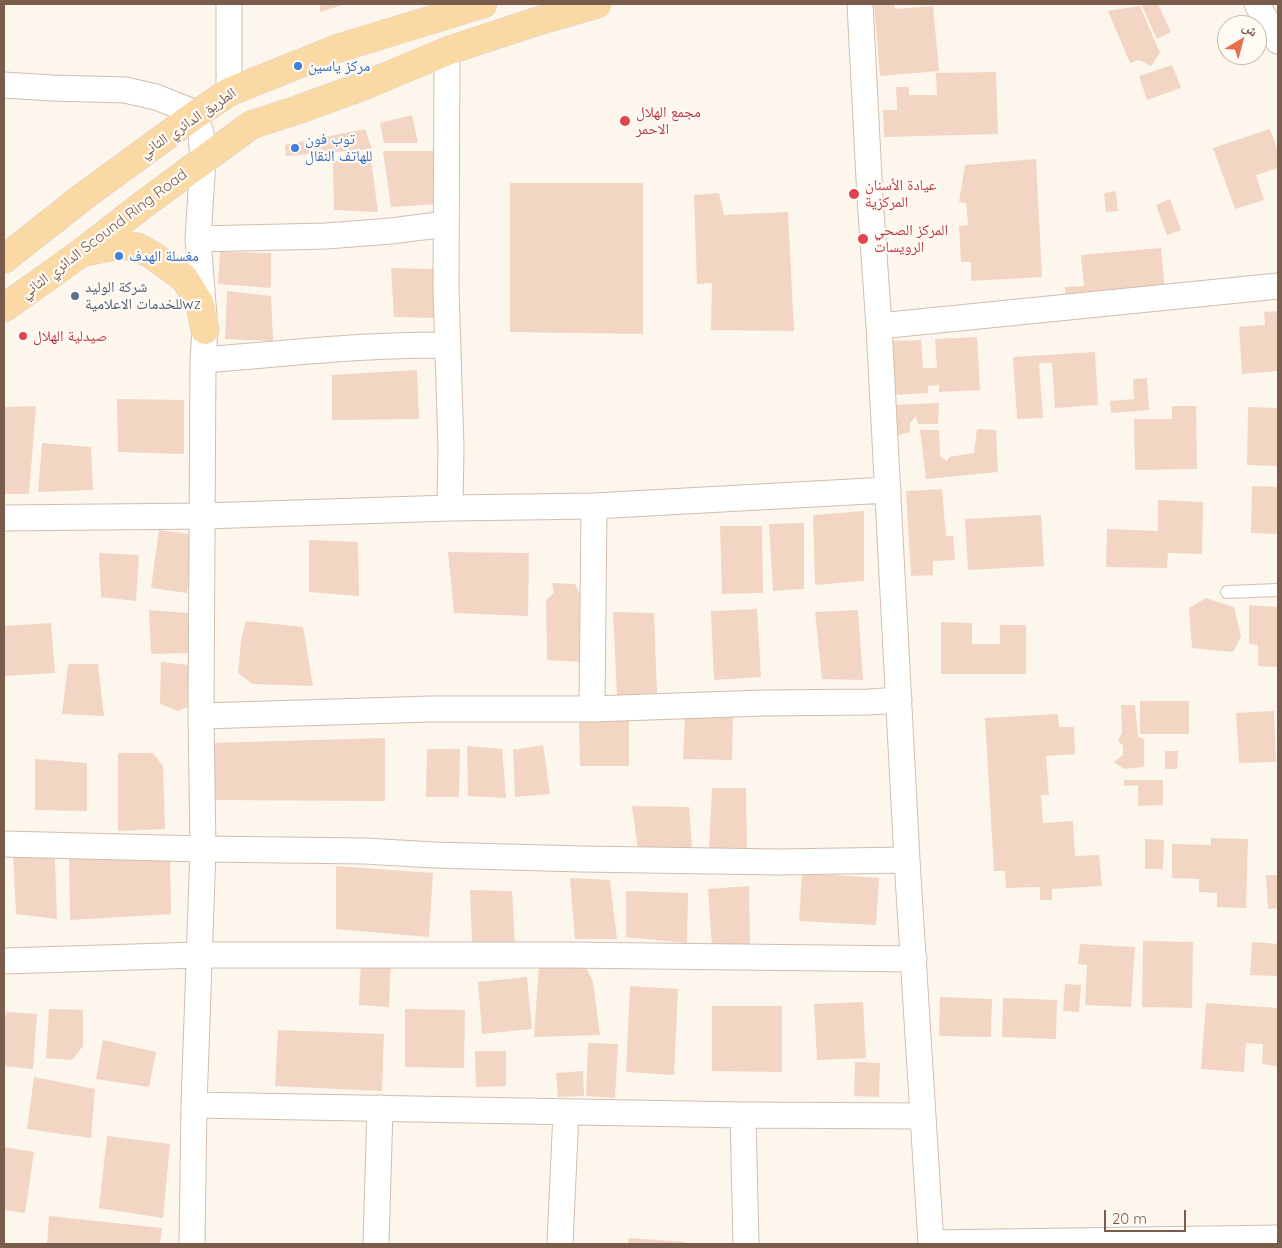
<!DOCTYPE html>
<meta charset="utf-8">
<style>
body{margin:0}
#map{position:relative;width:1282px;height:1248px;overflow:hidden;background:#fdf6ec;font-family:Quicksand,"Noto Naskh Arabic",sans-serif}
canvas{display:block}
.frame{position:absolute;inset:0;border:5px solid #7a5c4d;pointer-events:none}
.north{position:absolute;left:1217px;top:15px;width:50px;height:50px;box-sizing:border-box;background:#fffaf3;border:1px solid #cabbb1;border-radius:50%;rotate:37deg;font-size:14px;font-weight:700;line-height:20px;text-align:center;color:#7a5c4d}
.north::after{content:'';display:block;margin:auto;width:18px;height:22px;background:#e76f51;clip-path:polygon(50% 0,100% 100%,50% 72%,0 100%)}
.scale{position:absolute;left:1104px;top:1210px;width:82px;height:22px;box-sizing:border-box;border:2px solid #7a5c4d;border-top:0;padding-left:6px;font-size:15px;line-height:18px;white-space:nowrap;color:#7a5c4d;-webkit-text-stroke:4px #fffaf3;paint-order:stroke}
</style>
<div id="map">
<canvas width="1282" height="1248"></canvas>
<div class="frame"></div>
<div class="north">ش</div>
<div class="scale">20 m</div>
</div>
<script>
const g = document.querySelector('canvas').getContext('2d');
g.lineJoin = 'round';
function fill(path, color) { g.fillStyle = color; g.fill(path, 'evenodd'); }
function strokePath(path, color, width, dash) { g.strokeStyle = color; g.lineWidth = width; g.lineCap = dash ? 'butt' : 'round'; g.setLineDash(dash || []); g.stroke(path); }
function drawText(font, color, halo, rows, align = 'center') {
  g.font = font + ' Quicksand,"Noto Naskh Arabic",sans-serif'; g.lineWidth = 4.5; g.setLineDash([]); g.textBaseline = 'middle'; g.strokeStyle = halo; g.fillStyle = color; for (const [text, x, y, turn = 0] of rows) {
    g.save(); g.translate(x, y); g.rotate((+turn || 0) * Math.PI / 180); g.textAlign = isNaN(turn) ? turn : align; if (halo) g.strokeText(text, 0, 0); g.fillText(text, 0, 0); g.restore();
  }
}
const building = new Path2D(`
 M320,4H346L320,12Z
 M874,4H894L895,9L933,6L939,71L880,76Z
 M1147,4H1158L1171,32L1157,39L1142,6Z
 M1140,6L1160,53L1151,66L1139,60L1130,63L1108,11Z
 M1172,65L1181,88L1147,100L1139,76Z
 M996,72L998,134L884,137L883,110H897L896,87H909V95H937L936,73Z
 M412,115L418,143H384L380,123Z
 M365,129L372,149L286,156L285,145Z
 M1270,129L1278,152V168L1256,175L1264,200L1235,209L1213,148Z
 M383,151H437L438,204L391,207Z
 M371,159L378,212L334,210L333,161Z
 M1036,159L1042,277L971,281V262H961L959,226L968,225L966,203L959,202L965,165Z
 M510,183H643V334L510,332Z
 M1116,191L1118,211L1106,212L1104,193Z
 M719,193L724,215L788,212L794,331L711,330L712,283L697,284L694,195Z
 M1170,199L1181,230L1167,235L1156,205Z
 M1161,248L1165,292L1066,300L1065,287L1084,286L1081,255Z
 M220,252L271,253V288L218,284Z
 M391,268L434,269L435,318L394,317Z
 M227,291L271,296L273,341L225,339Z
 M1278,311V371L1242,374L1239,327L1265,325L1264,312Z
 M977,337L980,390L939,392V385L928,386V393L895,395L893,341L921,340L923,368H937L935,339Z
 M1095,352L1098,405L1055,408L1052,363H1039L1043,418L1017,419L1013,357Z
 M417,370L419,419L332,420V375Z
 M1147,378L1149,410L1111,413L1110,401L1134,399L1133,379Z
 M117,399L184,400V454L118,452Z
 M939,403L938,424H918L916,416L910,423V432L895,436L893,405Z
 M36,406L29,494H4V407Z
 M1172,406H1196L1197,469L1135,470L1134,419H1172Z
 M1248,407L1278,408V466L1247,465Z
 M977,429L996,430L998,472L926,479L920,430H939L940,456L947,461L949,457L974,453Z
 M42,443L91,447L93,490L38,492Z
 M1252,486L1278,487V534L1251,533Z
 M942,489L946,536H953L955,560L933,561V575L911,576L906,491Z
 M1158,500L1203,502L1202,554L1168,553L1167,568L1106,567L1107,529L1158,531Z
 M864,511V581L815,585L813,515Z
 M1041,515L1044,566L968,570L965,519Z
 M804,523V589L773,591L769,524Z
 M720,526H762L763,593L722,594Z
 M159,530L196,535L187,593L151,588Z
 M309,540L358,542L359,596L309,592Z
 M448,552L529,553L528,616L454,613Z
 M99,553L139,555L136,601L101,597Z
 M552,583L575,584L580,595L579,662L547,660L546,600L554,593Z
 M1206,598L1234,607L1241,636L1233,652L1192,648L1189,608Z
 M1249,605L1278,607V667L1258,666V645L1249,644Z
 M757,609L761,677L714,680L711,611Z
 M149,610L188,613L189,653L151,654Z
 M858,610L863,680L822,679L815,612Z
 M613,612L654,613L657,693L617,696Z
 M246,621L303,627L313,686L252,684L238,673L241,640Z
 M941,622L972,623V644H1000V625H1026V674H941Z
 M51,623L55,673L4,676V626Z
 M161,662L189,665V706L178,711L160,704Z
 M68,664H98L104,716L62,714Z
 M1140,701H1189V734H1140Z
 M1121,705H1135L1138,737L1144,739V767L1124,769L1114,762L1123,755V746L1118,740L1122,733Z
 M733,711L732,760L683,759L685,715Z
 M1274,711L1276,762L1239,763L1236,713Z
 M1058,714L1059,727H1074L1075,754L1046,756L1049,795H1041L1043,823L1073,821L1075,856L1099,855L1102,886L1052,889V900H1040V887L1006,888L1005,871H994L985,718Z
 M629,717V766H580L579,718Z
 M385,738V801L214,800L211,743Z
 M543,745L550,794L515,797L513,750Z
 M467,746L502,749L506,798L468,796Z
 M427,749H460L459,797H426Z
 M1165,751H1178L1177,769H1165Z
 M118,753H153L163,766L165,829L118,831Z
 M35,759L87,763V811L35,810Z
 M1124,780H1163V805L1138,806V785L1124,786Z
 M712,788H746L747,851L709,849Z
 M632,806L689,807L692,848L638,850Z
 M1211,838L1248,839L1246,908L1217,907V893L1199,892V879L1172,878V844L1211,845Z
 M1145,839L1164,840L1163,869H1145Z
 M13,854L55,859L57,919L16,914Z
 M69,856L170,857L171,914L70,920Z
 M336,866L433,873L429,937L336,929Z
 M802,873L879,878L876,925L799,921Z
 M1266,875H1278V908L1268,909Z
 M570,878L610,880L617,939H575Z
 M749,886L750,944L712,946L708,889Z
 M470,890L512,891L515,944L472,942Z
 M626,891L688,893L687,943L626,937Z
 M1143,941L1193,942L1192,1008L1142,1007Z
 M1252,942L1278,944V976L1250,975Z
 M1080,944L1135,947L1131,1007L1085,1005L1087,965L1078,964Z
 M361,957L391,958L389,1007L359,1005Z
 M539,964L586,967L593,982L600,1035L534,1037Z
 M527,977L532,1029L482,1034L478,982Z
 M1065,984L1081,985L1079,1012L1063,1011Z
 M630,986L678,989L674,1075L626,1072Z
 M940,997L992,999L991,1037L939,1036Z
 M1003,998L1057,1000L1056,1039L1002,1037Z
 M863,1002L866,1058L817,1060L814,1004Z
 M1206,1003L1278,1008V1066L1262,1064L1263,1044L1246,1043L1244,1072L1201,1069Z
 M712,1006H782V1072L712,1071Z
 M49,1009L83,1010V1046L72,1060L46,1058Z
 M405,1009L465,1010L464,1068L405,1067Z
 M6,1012L37,1014L33,1069L4,1066V1024Z
 M278,1030L384,1034L382,1091L275,1086Z
 M103,1040L156,1052L149,1087L96,1079Z
 M588,1043L618,1044L615,1098L586,1096Z
 M475,1051H506V1086L476,1087Z
 M855,1062L880,1063L879,1097L854,1096Z
 M583,1071L584,1096L558,1097L556,1073Z
 M34,1077L95,1089L91,1138L27,1129Z
 M107,1136L170,1144L163,1218L99,1208Z
 M4,1147L34,1152L25,1213L4,1210Z
 M49,1216L162,1228L160,1244H47Z
 M629,1238L685,1242V1244H628Z`);
const lane = new Path2D(`
 M1227,592L1278,590`);
const street = new Path2D(`
 M229,4V92
 M860,4L870,198L879,326L907,860L931,1244
 M1257,4L1278,41
 M447,51L446,289L451,447L450,508
 M4,85L52,88L125,90L156,97L186,109L195,115L201,133L203,160L198,239L205,330L203,360L201,716L203,849L194,1105L192,1244
 M198,239L326,236L391,231L446,224
 M879,326L1278,286
 M203,360C285,354 366,344 448,345
 M4,518L203,516L450,508L594,506L888,490
 M592,709L594,506
 M201,716L432,709H592L763,703L869,702L899,700
 M4,844L203,849L365,851L434,855L582,859L778,862L907,860
 M4,961L199,955H565L914,959
 M194,1105L743,1115L922,1116
 M743,1115L746,1244
 M931,1243L1278,1238
 M376,1244L380,1108
 M560,1244L566,1112`);
const primary = new Path2D(`
 M85,252L119,245L137,247L152,255L184,278L200,304L205,330
 M4,259L84,196L195,115L229,92L339,48L483,4
 M4,308L81,253L144,204L251,125L297,110L366,85L447,51L538,21L597,4`);
const markers = [
 [298,66,5,"#3f7fe0"],
 [625,121,6,"#e0444e"],
 [295,148,5,"#3f7fe0"],
 [854,194,6,"#e0444e"],
 [863,239,6,"#e0444e"],
 [119,256,5,"#3f7fe0"],
 [75,296,5,"#5c6f8a"],
 [23,336,5,"#e0444e"]
];
const shopNames = [
 ["مركز ياسين",308,66],
 ["توب فون",305,139],
 ["للهاتف النقال",305,156],
 ["مغسلة الهدف",129,256]
];
const healthNames = [
 ["مجمع الهلال",636,112],
 ["الاحمر",636,129],
 ["عيادة الأسنان",865,185],
 ["المركزية",865,202],
 ["المركز الصحي",874,230],
 ["الرويسات",874,247],
 ["صيدلية الهلال",33,336]
];
const streetNames = [
 ["الطريق الدائري الثاني",188,123,-34],
 ["الدائري الثاني Scound Ring Road",104,234,-37]
];
const serviceNames = [
 ["شركة الوليد",85,287],
 ["للخدمات الاعلاميةwz",85,304]
];
fill(building, '#f3d5c3');
strokePath(lane, '#d1beb0', 14);
strokePath(street, '#d1beb0', 27);
strokePath(primary, '#dad1cd', 29);
strokePath(lane, '#fff', 12);
strokePath(street, '#fff', 25);
strokePath(primary, '#fbd9a5', 28);
for (const [x, y, r, color] of markers) { const dot = new Path2D(); dot.arc(x, y, r, 0, 2 * Math.PI); g.fillStyle = color; g.fill(dot); strokePath(dot, '#fffaf3', 2); }
drawText('15px', '#366cbe', '#fffaf3', shopNames, 'left');
drawText('15px', '#be3a42', '#fffaf3', healthNames, 'left');
drawText('15px', '#7a5c4d', '#fffaf3', streetNames);
drawText('15px', '#4e5e75', '#fffaf3', serviceNames, 'left');
</script>
